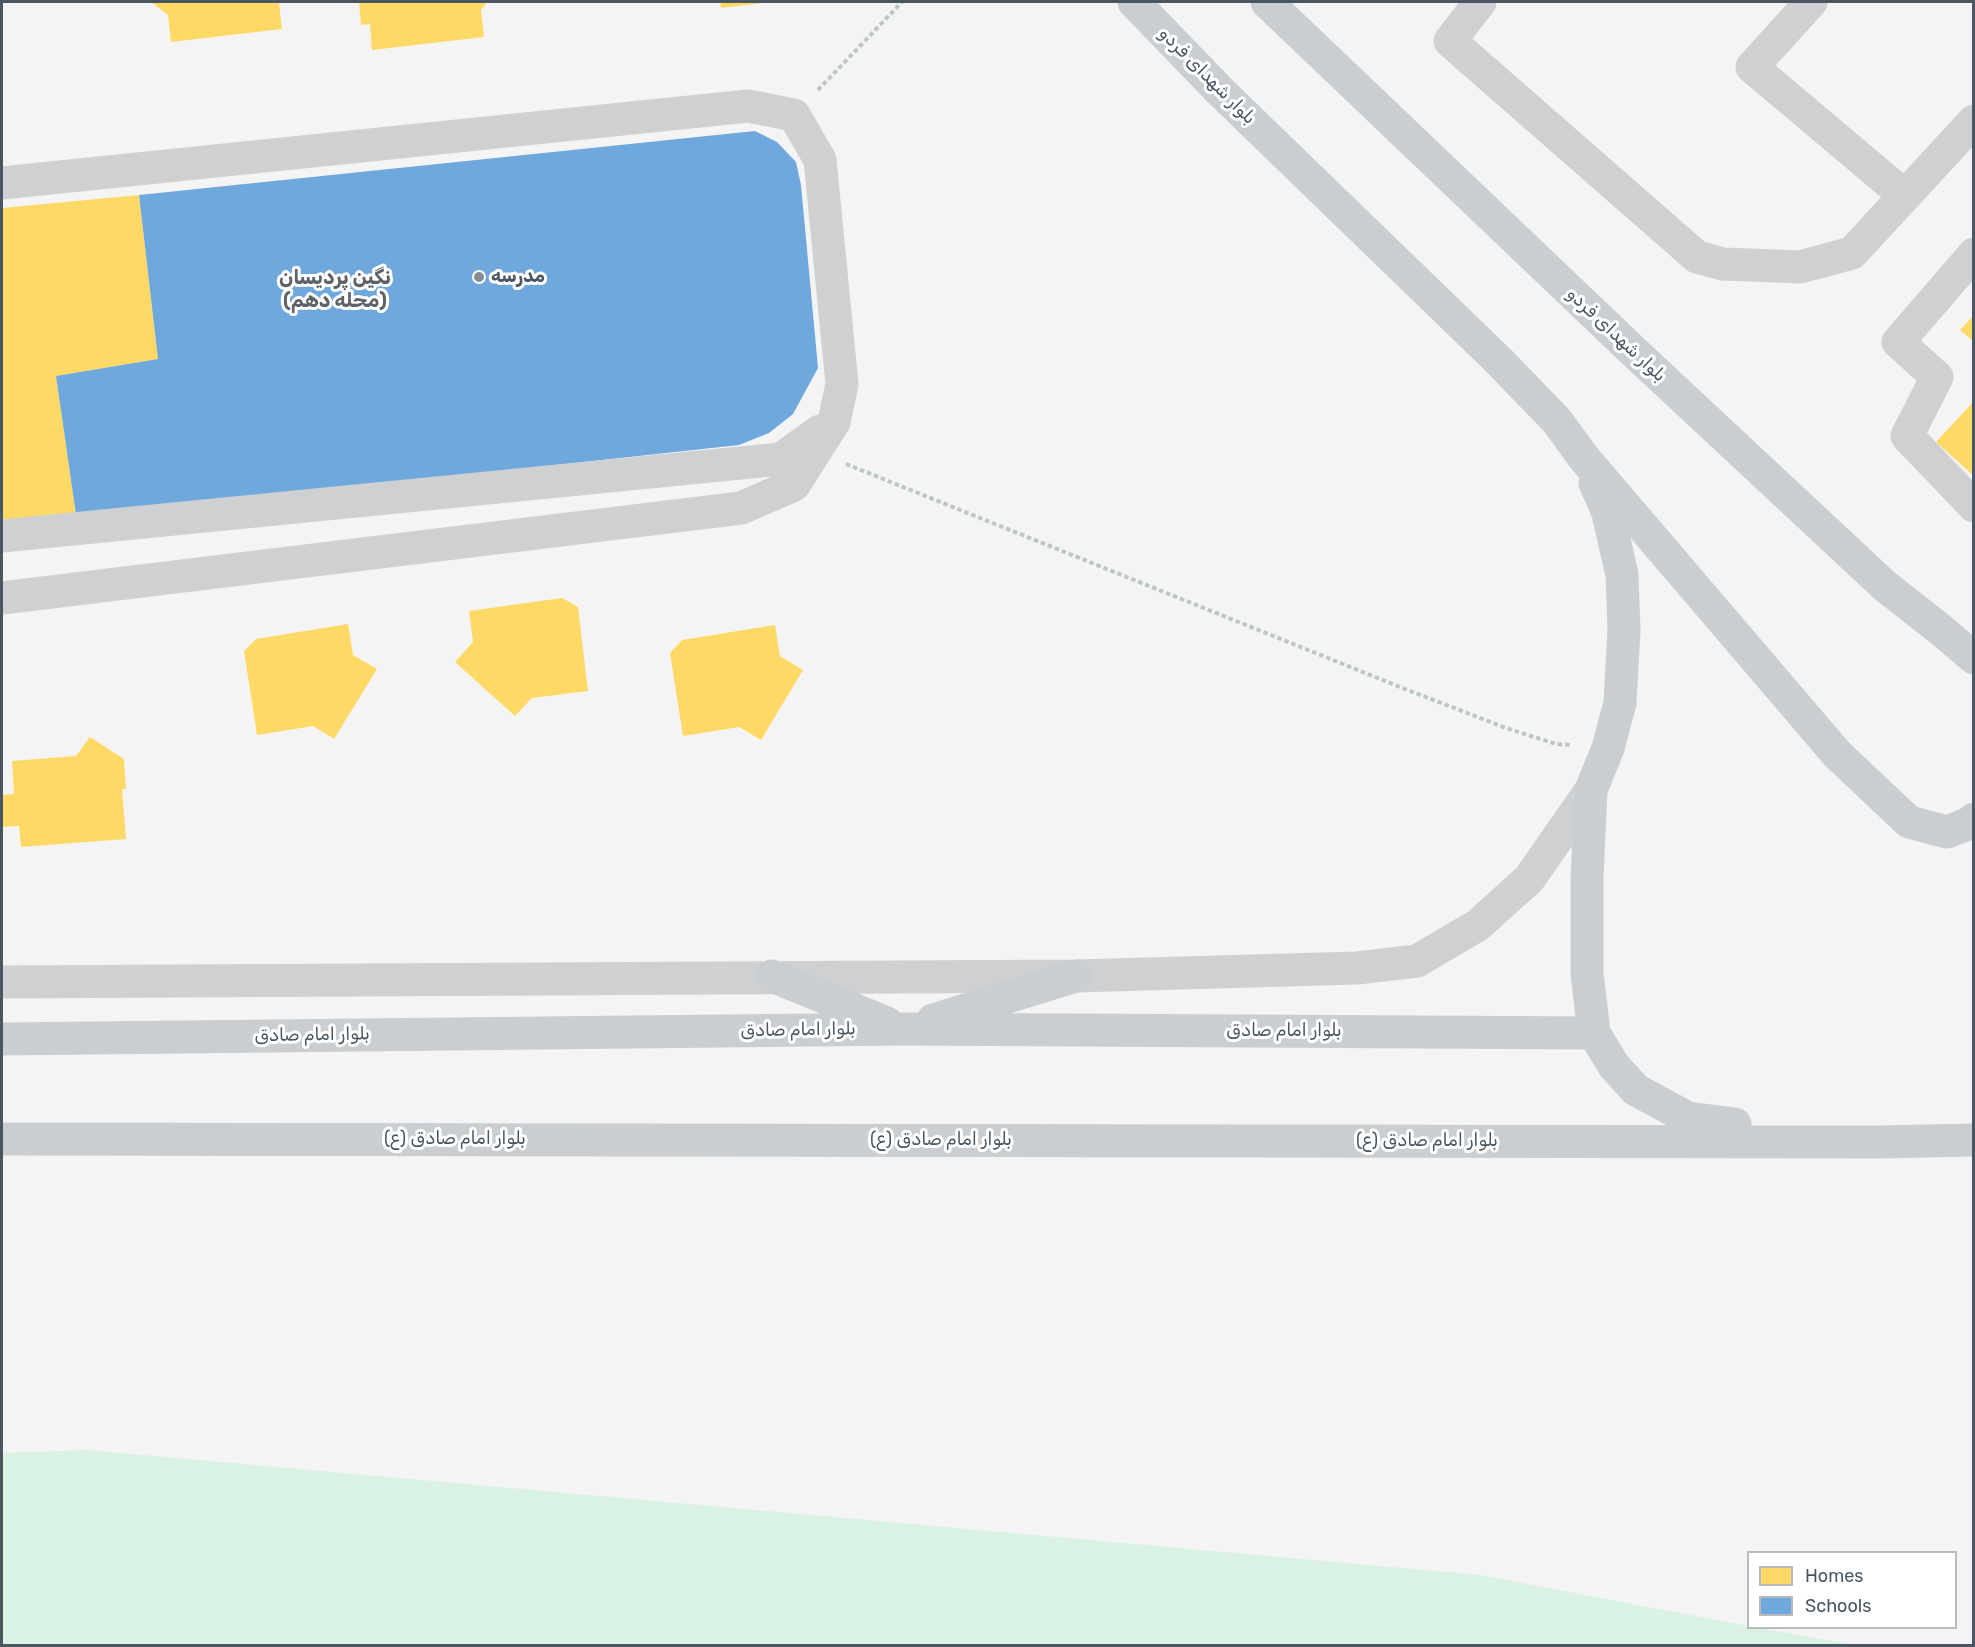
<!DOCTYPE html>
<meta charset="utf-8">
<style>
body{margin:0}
#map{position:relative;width:1975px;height:1647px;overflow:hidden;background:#f4f4f4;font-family:Rubik,sans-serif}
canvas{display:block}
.frame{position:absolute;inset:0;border:3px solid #4a5661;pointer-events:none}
.legend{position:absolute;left:1747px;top:1551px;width:210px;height:78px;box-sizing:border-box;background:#fff;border:2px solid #b7bbc0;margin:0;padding:8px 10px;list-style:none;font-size:18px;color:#4a5661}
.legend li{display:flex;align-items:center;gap:12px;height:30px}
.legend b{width:30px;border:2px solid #b7bbc0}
</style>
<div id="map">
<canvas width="1975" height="1647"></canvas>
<div class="frame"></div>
<ul class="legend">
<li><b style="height:16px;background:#ffd966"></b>Homes</li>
<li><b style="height:16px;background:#6fa8dc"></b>Schools</li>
</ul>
</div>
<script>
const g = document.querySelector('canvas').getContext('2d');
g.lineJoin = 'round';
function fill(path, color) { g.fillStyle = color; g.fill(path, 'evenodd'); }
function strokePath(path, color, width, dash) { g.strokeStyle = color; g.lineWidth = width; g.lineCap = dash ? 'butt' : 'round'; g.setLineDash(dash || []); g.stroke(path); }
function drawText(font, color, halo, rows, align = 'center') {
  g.font = font + ' Rubik,Cairo,sans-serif'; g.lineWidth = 6; g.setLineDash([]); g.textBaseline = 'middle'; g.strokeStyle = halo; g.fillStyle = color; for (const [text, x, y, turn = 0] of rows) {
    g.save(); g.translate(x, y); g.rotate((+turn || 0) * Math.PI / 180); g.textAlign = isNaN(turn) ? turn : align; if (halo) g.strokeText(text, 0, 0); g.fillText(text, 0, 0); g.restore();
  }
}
const green = new Path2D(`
 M87,1450L1480,1575L1748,1626V1628H1759L1854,1645H2V1453Z`);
const homes = new Path2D(`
 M151,2H283L279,3L282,29L171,42L168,15Z
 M359,2H487L481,10L484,37L372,50L370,24L361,25Z
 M720,2H762V3L721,8Z
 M139,195L158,359L56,376L76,515L2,523V208Z
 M1974,315V342L1960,330Z
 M1974,401V476L1936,442Z
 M562,598L578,607L588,691L532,698L515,716L455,662L473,642L469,611Z
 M348,624L353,655L377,669L334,739L313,726L257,735L244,651L256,639Z
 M775,625L780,656L803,670L761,740L739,727L683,736L670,653L682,640Z
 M90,737L124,759L126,789H122L126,839L21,847L19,826L2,827V795L14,794L12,761L76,756Z`);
const schools = new Path2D(`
 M755,131L777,142L796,162L801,185L818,368L793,414L769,433L739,445L173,507L76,515L56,376L158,359L139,195Z`);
const path = new Path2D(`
 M818,90L902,2
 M846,464L1405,689L1506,728L1556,744L1571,745`);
const minor = new Path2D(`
 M1480,2L1450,41L1697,257L1723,264L1800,267L1852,253L1974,121
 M1811,2L1752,67L1905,196
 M2,183L748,106L794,115L820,160L842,384L834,422L794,485L741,508L2,598
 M1974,254L1898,342L1937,377L1907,436L1974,506
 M2,536L781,459L820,431
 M2,982L1076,976L1357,968L1417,961L1478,925L1529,879L1591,790`);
const major = new Path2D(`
 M1134,2L1221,92L1499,361L1557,421L1584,458L1837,754L1909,822L1947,832L1968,824L1974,819
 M1267,2L1633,351L1885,586L1941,630L1974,658
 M1595,483L1608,513L1622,575L1624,630L1620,703L1608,748L1591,790L1587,878V973L1594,1033L1614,1066L1636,1090L1688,1118L1735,1124
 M772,976L887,1023
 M933,1020L1076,976
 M2,1039L902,1029L1594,1033
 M2,1139L1880,1142L1974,1140`);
const markers = [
 [479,277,6,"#868d94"]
];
const streetNames = [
 ["بلوار شهدای فردو",1207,76,45],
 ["بلوار شهدای فردو",1616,335,43],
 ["بلوار امام صادق",798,1030,-1],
 ["بلوار امام صادق",1284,1031],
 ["بلوار امام صادق",312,1035,-1],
 ["بلوار امام صادق (ع)",455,1139],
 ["بلوار امام صادق (ع)",941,1140],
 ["بلوار امام صادق (ع)",1427,1141]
];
const poiNames = [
 ["مدرسه",491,277]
];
const neighbourhoodNames = [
 ["نگین پردیسان",335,278],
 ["(محله دهم)",335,301]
];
fill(green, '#d9f2e3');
fill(homes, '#ffd966');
fill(schools, '#6fa8dc');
strokePath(path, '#bcc7c4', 4, [4.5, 3]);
strokePath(minor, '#ced0d2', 33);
strokePath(major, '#caced1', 33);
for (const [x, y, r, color] of markers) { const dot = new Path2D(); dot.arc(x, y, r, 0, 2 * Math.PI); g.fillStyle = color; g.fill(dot); strokePath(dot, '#fff', 2); }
drawText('18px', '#4a5661', '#fff', streetNames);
drawText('bold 18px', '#4a5661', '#fff', poiNames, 'left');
drawText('bold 20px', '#5f6368', '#fff', neighbourhoodNames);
</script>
